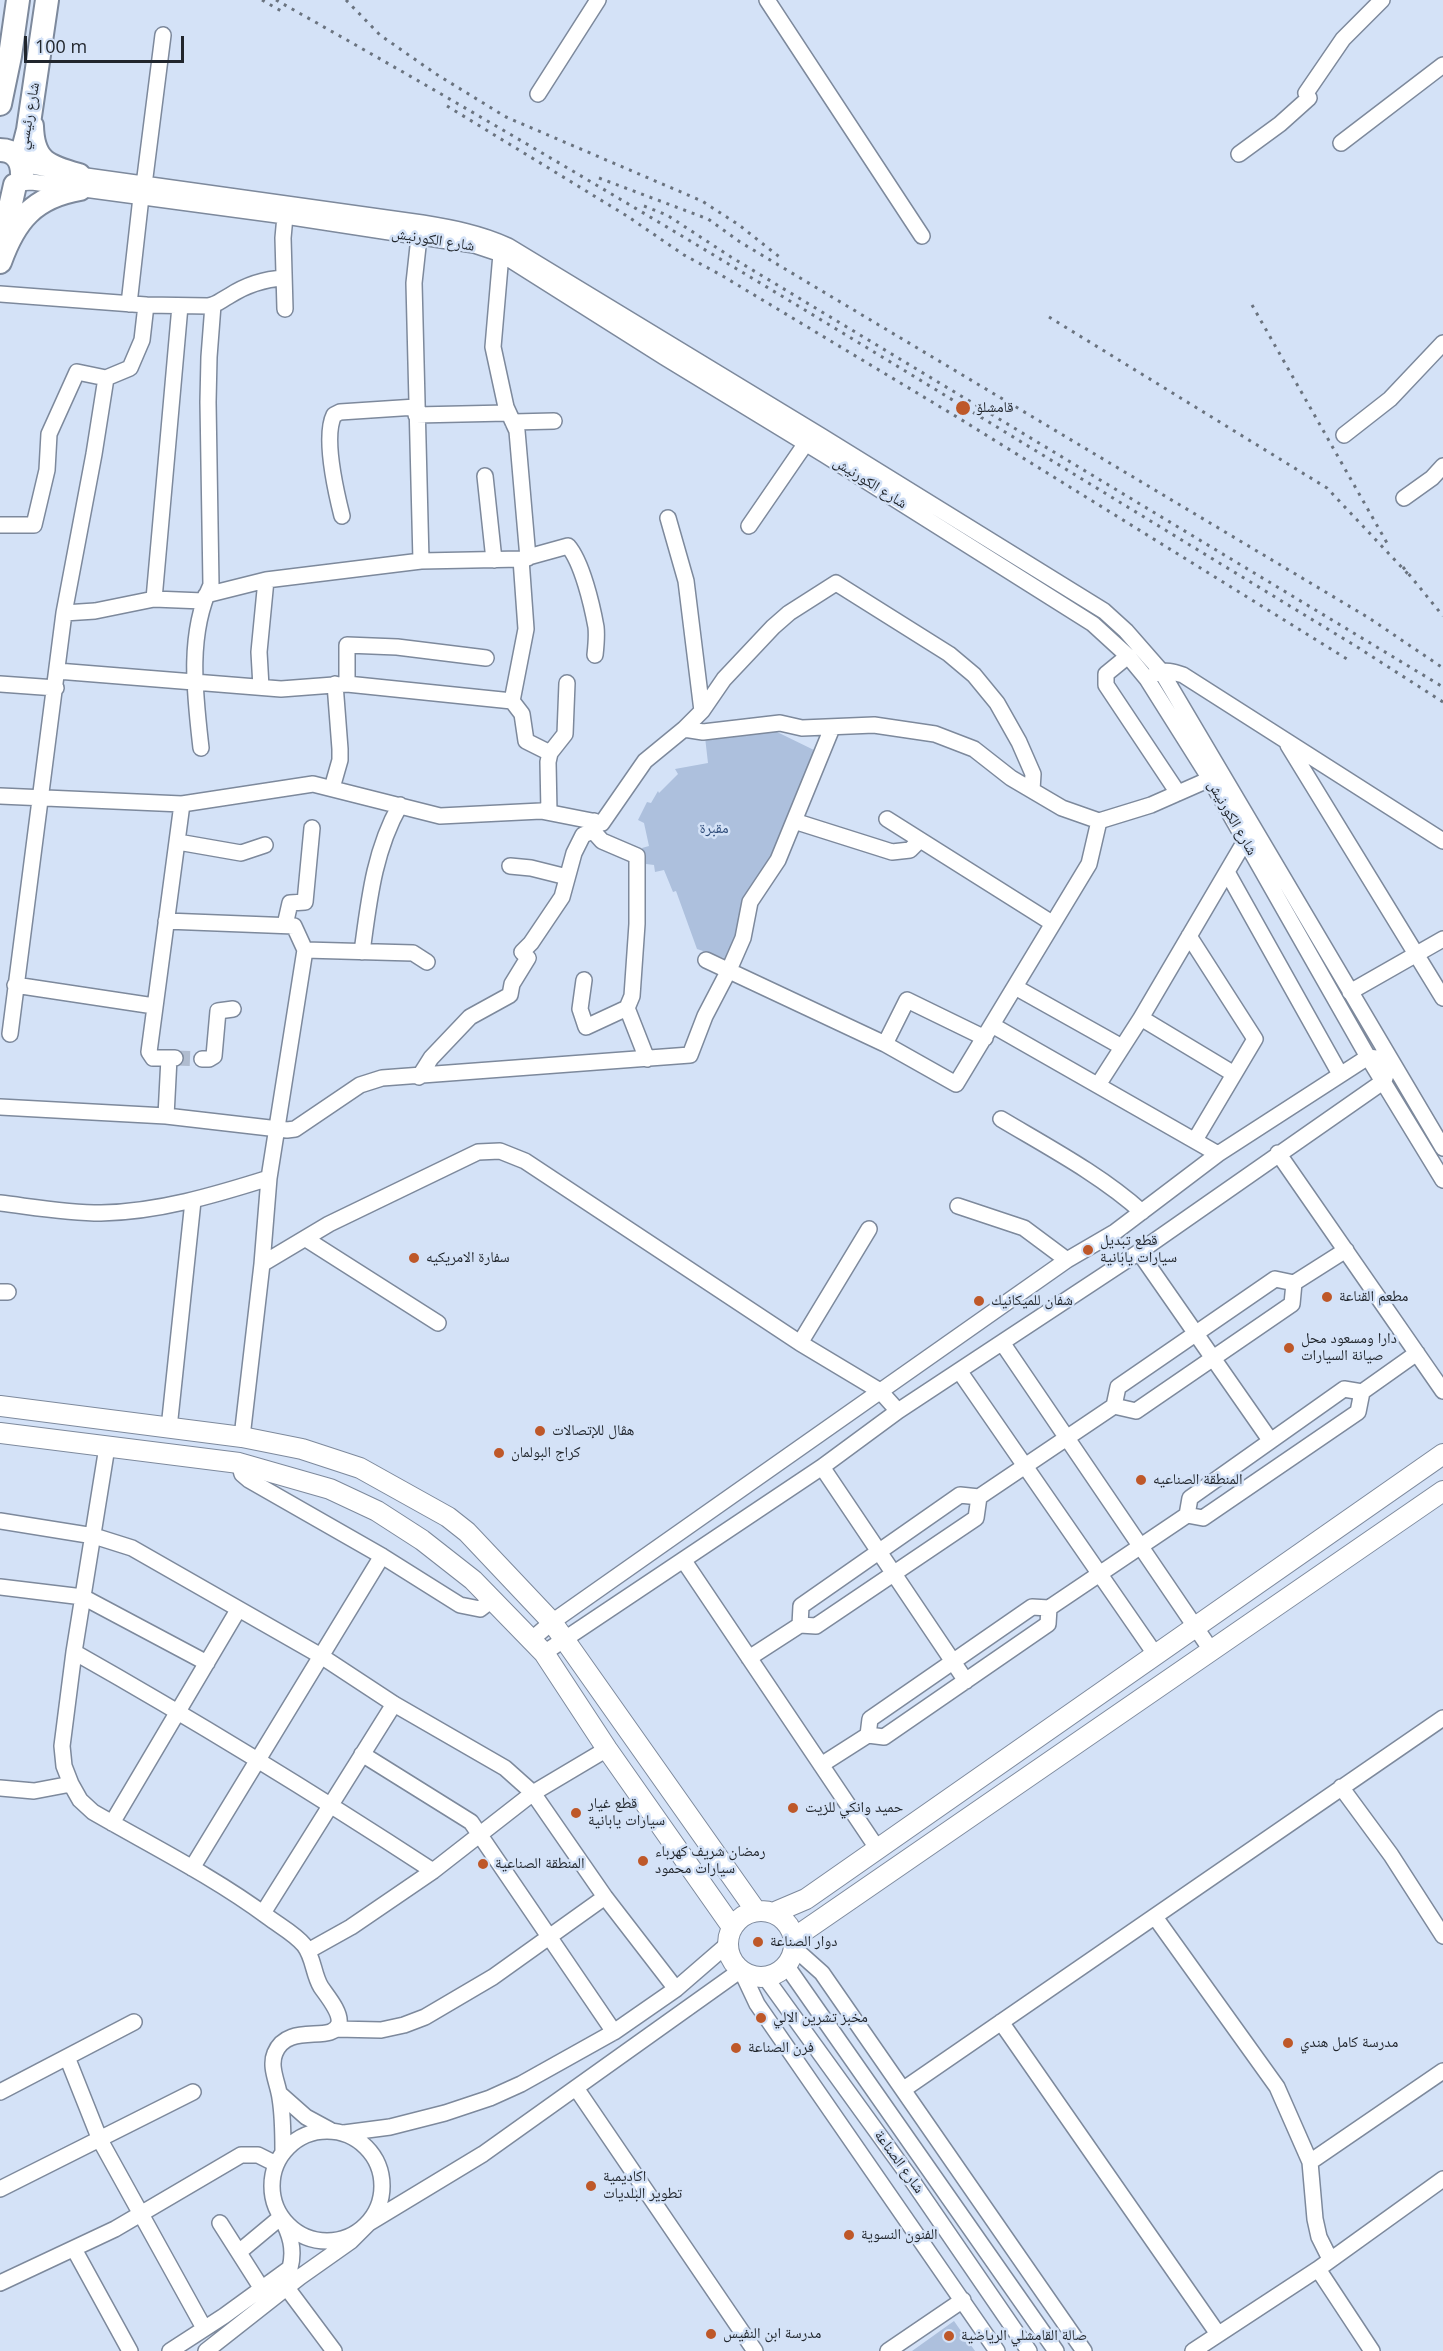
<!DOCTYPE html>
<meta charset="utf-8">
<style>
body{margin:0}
#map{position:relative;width:1443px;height:2351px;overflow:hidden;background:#d4e2f7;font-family:"Open Sans",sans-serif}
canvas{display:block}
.scale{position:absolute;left:24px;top:36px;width:160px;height:27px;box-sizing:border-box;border:3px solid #21262d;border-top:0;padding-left:8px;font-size:18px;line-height:21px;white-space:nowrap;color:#21262d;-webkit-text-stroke:4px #d4e2f7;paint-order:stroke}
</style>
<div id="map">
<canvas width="1443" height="2351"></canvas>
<div class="scale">100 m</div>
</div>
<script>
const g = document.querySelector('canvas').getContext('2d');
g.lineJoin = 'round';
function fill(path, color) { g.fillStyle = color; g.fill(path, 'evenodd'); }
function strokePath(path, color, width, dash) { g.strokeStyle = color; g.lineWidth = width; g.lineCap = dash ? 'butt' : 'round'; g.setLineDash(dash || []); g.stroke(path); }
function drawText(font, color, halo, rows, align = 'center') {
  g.font = font + ' "Open Sans","Noto Naskh Arabic",sans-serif'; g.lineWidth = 5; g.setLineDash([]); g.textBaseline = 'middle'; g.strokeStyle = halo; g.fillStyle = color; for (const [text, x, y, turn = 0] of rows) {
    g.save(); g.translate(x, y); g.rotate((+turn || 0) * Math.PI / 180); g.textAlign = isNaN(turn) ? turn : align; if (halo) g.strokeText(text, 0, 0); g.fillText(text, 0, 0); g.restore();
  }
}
const green = new Path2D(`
 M775,731L816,751L741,934L727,959L697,949L676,891L673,892L664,870L655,872L654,865L646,864L642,848L649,846L644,823L638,820L647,802L651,803L658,791L659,793L678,774L675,769L708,763L705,737Z
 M954,2321L975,2351H912Z`);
const minorTunnel = new Path2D(`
 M175,1058L202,1059`);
const minor = new Path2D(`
 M767,0L922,236
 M538,94L598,0
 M1341,143L1443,65
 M1239,154L1280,124L1309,98L1306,93L1343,39L1382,0
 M21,164L79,175L422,223C452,228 480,233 508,246L821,436L1104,611L1126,631L1161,671L1443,1148
 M18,183L32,182L285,216L474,245L501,254L664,357L825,455L1093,624L1128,656L1147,679L1210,779L1368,1057L1443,1180
 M144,185L163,35
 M419,237L414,283L421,561
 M501,254L493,347L506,407L517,431L528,558
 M0,294L146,305L208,306C217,305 221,300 229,296C246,285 264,279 284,278
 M129,304L141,197
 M285,309L283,238L285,216
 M416,415L507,413
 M513,422L554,421
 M1344,435L1390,399L1443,343
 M485,476L494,560
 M1404,498L1432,478L1443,466
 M342,516C336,492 323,437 334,415L340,412L416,407
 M668,518L686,581L702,711
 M0,525H34L47,470L49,434L77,372L106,378
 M749,526L806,443
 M206,595L266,580L421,561L521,559L568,546C582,562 592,605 596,627C597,636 596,646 595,655
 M154,599L180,306
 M64,613L95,611L154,599L203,601
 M1128,656L1106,674V685L1178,793
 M57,671L281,689L347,684L512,701L522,714L526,741L550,753
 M1155,674C1165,669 1174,672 1183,675L1443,841
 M0,684L56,688
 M347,684V645L397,647L486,658
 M261,687L259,652L266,580
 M512,701L526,629L521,559
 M684,729L703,732L780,723L802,728L874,725L935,734L974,749L1011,778L1062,808L1099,821L1151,805L1210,779
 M1288,745L1443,998
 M201,748C195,695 187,635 211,585L208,402L209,357L213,305
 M332,788L340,760V749L335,684
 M0,796L182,804L313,784L440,816L541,811L602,823L645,761L684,729L702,711L724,679L773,627L789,613L836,583L949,654L974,675L997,703L1019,742L1033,774L1032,790
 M549,812L548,762L550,753L565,734L567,683
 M887,819L1052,923
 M594,821L593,831L602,841L637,856V924L632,996L627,1008L647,1059
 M794,821L892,852L910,850L920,840
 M178,842L241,853L265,845
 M510,866L531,868L567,877
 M1227,872L1340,1074
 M166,921L294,926L305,950L269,1178L262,1264L242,1437
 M285,925L290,903L305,902L312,828
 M1189,936L1255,1039L1195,1140
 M305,950L413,953L427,962
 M362,952C369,900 374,851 400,805
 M706,960L885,1044L956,1084L1089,864L1099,821
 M584,980L580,1009L586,1027L627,1008
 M15,985L154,1006
 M1015,987L1122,1047
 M1350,992L1443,939
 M1141,1018L1234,1074
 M992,1025L1218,1154
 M10,1034L64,613L94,454L106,378L130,368L142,340L146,305
 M885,1044L907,1000L985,1038
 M175,1058H153L149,1052L182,804
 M202,1059H209L214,1056L218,1011L233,1009
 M419,1077L431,1058L470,1017L510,995L512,984L528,958L522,952L531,943L562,897L574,853L583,835L593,831
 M1098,1085L1141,1018L1245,841
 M0,1107L166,1116L287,1130L295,1129L360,1085L382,1078L690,1055L705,1016L729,970L743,938L750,902L778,860L832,728
 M166,1116L169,1058
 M1001,1119C1048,1147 1101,1175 1142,1212
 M1278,1153L1443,1391
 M0,1203C33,1207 67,1213 101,1213C158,1212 215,1195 269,1178
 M958,1206L1024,1228L1067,1260
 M306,1239L438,1323
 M1139,1252L1270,1440
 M262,1264L329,1224L478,1152L500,1151L525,1161L800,1343L880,1391L898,1411
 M1275,1279L1294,1283L1292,1304L1136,1411L1114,1406L1118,1387Z
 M1294,1283L1346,1250
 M0,1292H8
 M800,1343L869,1229
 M1003,1344L1211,1650
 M960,1372L1155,1654
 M169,1428L193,1201
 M107,1447L74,1652L62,1746L64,1766L71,1784L80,1800L93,1812C152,1846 214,1877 268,1917C280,1926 295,1934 304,1945C314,1958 313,1974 321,1987C327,1996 341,2012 339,2023C334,2045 288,2021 275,2053C269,2067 278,2083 280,2098C283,2116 283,2134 283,2152
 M239,1463L242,1474L249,1480L382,1556L460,1605L480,1609L493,1599
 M822,1467L966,1681
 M1187,1515L1190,1498L1344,1389L1362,1392
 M0,1521L94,1536L132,1548L321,1656L394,1704L505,1768L533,1793L605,1897L676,1989
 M684,1561L877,1848
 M0,1587L83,1597L207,1663
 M800,1625L801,1606L960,1495L979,1497L1114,1406
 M531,1640L552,1622L1067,1260L1115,1232L1218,1154L1368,1057L1391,1060L1384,1081L1139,1252L898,1411L822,1467L544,1653
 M74,1652C196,1721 315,1794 433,1871
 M749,1658L800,1625L816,1626L976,1518L979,1497
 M868,1735L870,1719L1032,1607L1049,1608L1187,1515L1203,1518L1358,1412L1362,1392L1417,1353
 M362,1754L471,1822L614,2032
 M821,1765L868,1735L884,1737L1048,1624L1049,1608
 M1341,1787L1391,1855L1443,1936
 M0,1788L34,1791L71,1784
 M112,1823L238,1610
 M192,1868L382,1556
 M263,1913L394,1704
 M1155,1917L1277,2087L1310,2162L1315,2219L1319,2237L1330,2259
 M794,1948L822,1973L1084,2351
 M308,1951L351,1927L433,1871L533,1793L607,1749
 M786,1965L1056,2351
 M741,1970L757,2004L997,2351
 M765,1977L911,2179L1029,2351
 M1001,2022L1218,2334
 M336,2029L381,2030L404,2025L425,2017L493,1977L605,1897
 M67,2057L100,2140L204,2328
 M576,2088L755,2351
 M904,2089L1443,1718
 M0,2092L134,2022
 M280,2094L306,2117L330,2130
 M272 2186a55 55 0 1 1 110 0a55 55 0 1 1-110 0Z
 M344,2133L390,2127L445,2113L490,2098L521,2084L614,2032L676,1989L728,1944
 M1310,2162L1443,2071
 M0,2189L193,2092
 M220,2223L262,2289
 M74,2249L130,2351
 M1318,2269L1372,2351
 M0,2283L115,2229L241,2155H258L276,2164
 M287,2288L334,2351
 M170,2351L224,2316L290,2268C295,2249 290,2234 281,2217L239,2252
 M206,2351L300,2277L351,2241L369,2223L483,2154L741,1970
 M888,2351L963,2300
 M1193,2351L1318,2269L1443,2179`);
const major = new Path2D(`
 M0,1406L242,1437L302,1449L360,1468L448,1517L467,1532L552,1622L756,1911
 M0,1433L239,1463L330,1489L377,1511L422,1540L473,1580L544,1653L607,1749L732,1927
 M728 1944a33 33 0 1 1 66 0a33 33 0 1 1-66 0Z
 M773,1913L806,1899L1443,1454
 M794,1938L1443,1491`);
const highway = new Path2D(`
 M0,104L10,56L18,0
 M32,126C33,162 48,166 79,175
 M0,150C14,150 22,159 22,174
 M20,161L28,130L47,0
 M3,238L15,185
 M0,262C15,220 34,197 80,189`);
const rail = new Path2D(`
 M262,0L283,12
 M276,0C642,205 996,428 1354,645L1443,702
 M346,0L380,35L436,74L506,117L702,201L739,225L782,259
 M447,106L627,216L684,255L721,275L957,417L1347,659
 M599,178L708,219L740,242L1369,618L1443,668
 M644,206L667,215L731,257L1443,687
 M1252,305L1387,543
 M1049,317L1327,488L1408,574
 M1403,567L1443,616`);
const markers = [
 [963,408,8,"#be5829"],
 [1088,1250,6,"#be5829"],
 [414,1258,6,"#be5829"],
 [1327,1297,6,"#be5829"],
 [979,1301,6,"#be5829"],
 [1289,1348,6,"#be5829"],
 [540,1431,6,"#be5829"],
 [499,1453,6,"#be5829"],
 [1141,1480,6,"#be5829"],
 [793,1808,6,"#be5829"],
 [576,1813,6,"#be5829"],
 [643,1861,6,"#be5829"],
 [483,1864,6,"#be5829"],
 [758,1942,6,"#be5829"],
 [761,2018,6,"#be5829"],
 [1288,2043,6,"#be5829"],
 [736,2048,6,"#be5829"],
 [591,2186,6,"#be5829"],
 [849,2235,6,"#be5829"],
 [711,2334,6,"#be5829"],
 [949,2336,6,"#be5829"]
];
const streetNames = [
 ["شارع رئيسي",29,116,-80],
 ["شارع الكورنيش",433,240,9],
 ["شارع الكورنيش",870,483,32],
 ["شارع الكورنيش",1232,818,60],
 ["شارع الصناعة",899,2162,54]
];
const poiNames = [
 ["قامشلۆ",976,408],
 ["قطع تبديل",1100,1241],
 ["سيارات يابانية",1100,1258],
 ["سفارة الامريكيه",426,1258],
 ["مطعم القناعة",1339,1297],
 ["شفان للميكانيك",991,1301],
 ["دارا ومسعود محل",1301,1339],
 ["صيانة السيارات",1301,1356],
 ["هڤال للإتصالات",552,1431],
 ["كراج البولمان",511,1453],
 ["المنطقة الصناعيه",1153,1480],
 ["قطع غيار",588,1804],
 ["سيارات يابانية",588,1821],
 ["حميد وانكي للزيت",805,1808],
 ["رمضان شريف كهرباء",655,1852],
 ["سيارات محمود",655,1869],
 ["المنطقة الصناعية",495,1864],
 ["دوار الصناعة",770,1942],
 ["مخبز تشرين الالي",773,2018],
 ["مدرسة كامل هندي",1300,2043],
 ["فرن الصناعة",748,2048],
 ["اكاديمية",603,2177],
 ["تطوير البلديات",603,2194],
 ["الفنون النسوية",861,2235],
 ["مدرسة ابن النفيس",723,2334],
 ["صالة القامشلي الرياضية",961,2336]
];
const parkNames = [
 ["مقبرة",714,829]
];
fill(green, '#adc0dd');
strokePath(minorTunnel, '#b0bccf', 15, [15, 8]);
strokePath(minor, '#7d899c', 18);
strokePath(major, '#7d899c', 22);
strokePath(highway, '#7d899c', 26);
strokePath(minor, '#fff', 15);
strokePath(major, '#fff', 20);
strokePath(highway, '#fff', 22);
strokePath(rail, '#6a737f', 3, [3, 6]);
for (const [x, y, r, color] of markers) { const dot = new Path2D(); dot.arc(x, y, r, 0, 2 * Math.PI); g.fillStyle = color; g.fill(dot); strokePath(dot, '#d4e2f7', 2); }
drawText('15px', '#21262d', '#d4e2f7', streetNames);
drawText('15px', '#21262d', '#d4e2f7', poiNames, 'left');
drawText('15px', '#304d7a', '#d4e2f7', parkNames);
</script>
